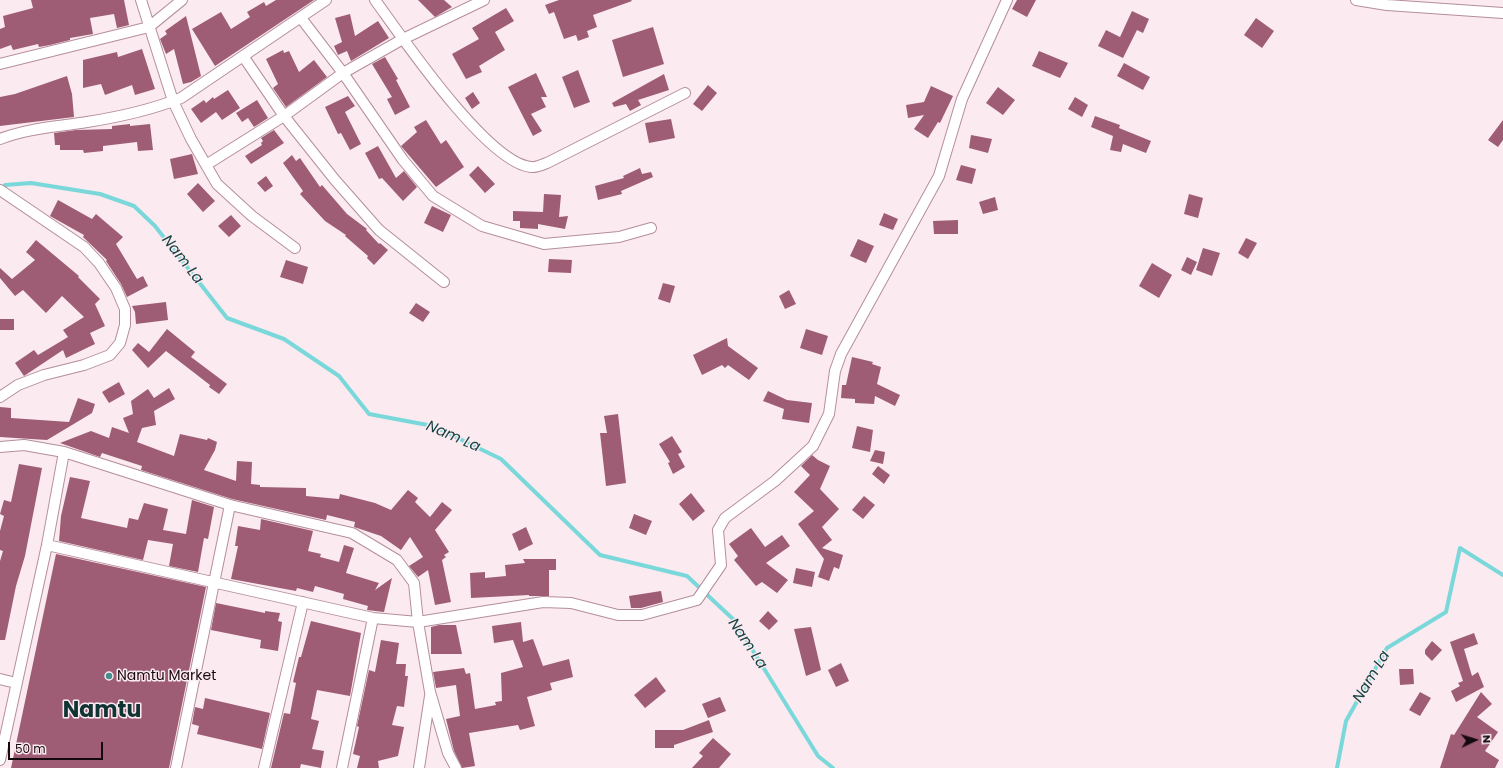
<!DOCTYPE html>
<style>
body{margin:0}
#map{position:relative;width:1503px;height:768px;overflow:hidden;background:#fbeaef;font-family:Poppins,sans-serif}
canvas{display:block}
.north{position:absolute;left:1455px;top:720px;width:40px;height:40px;-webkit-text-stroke:3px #fbeaef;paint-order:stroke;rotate:86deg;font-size:11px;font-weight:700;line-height:16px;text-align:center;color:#16090e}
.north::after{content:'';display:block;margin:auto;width:14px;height:18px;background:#16090e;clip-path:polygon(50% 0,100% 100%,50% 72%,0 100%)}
.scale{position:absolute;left:8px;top:742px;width:95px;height:18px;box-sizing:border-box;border:2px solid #16090e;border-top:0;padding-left:5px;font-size:12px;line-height:14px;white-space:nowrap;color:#16090e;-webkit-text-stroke:3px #fbeaef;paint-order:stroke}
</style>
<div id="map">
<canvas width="1503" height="768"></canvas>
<div class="north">N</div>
<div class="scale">50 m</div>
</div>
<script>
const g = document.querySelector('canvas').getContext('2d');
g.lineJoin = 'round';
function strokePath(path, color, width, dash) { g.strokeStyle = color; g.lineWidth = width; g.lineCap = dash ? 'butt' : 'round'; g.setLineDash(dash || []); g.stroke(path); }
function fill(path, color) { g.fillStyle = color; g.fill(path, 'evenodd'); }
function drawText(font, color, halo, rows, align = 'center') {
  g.font = font + ' Poppins,sans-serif'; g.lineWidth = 3; g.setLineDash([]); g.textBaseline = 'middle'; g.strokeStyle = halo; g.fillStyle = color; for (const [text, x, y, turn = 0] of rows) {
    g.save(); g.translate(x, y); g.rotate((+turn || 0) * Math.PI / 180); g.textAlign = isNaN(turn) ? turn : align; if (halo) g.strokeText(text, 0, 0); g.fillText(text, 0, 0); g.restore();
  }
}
const stream = new Path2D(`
 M0,190L5,185L31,183L100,194L134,206L155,226L227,318L284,339L339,376L369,414L433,426L501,459L600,555L687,576L734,620L818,756L833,768
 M1337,768L1346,721L1387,648L1446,612L1460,548L1503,575`);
const building = new Path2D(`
 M31,0H124L129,25L117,28L114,14L90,18L93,34L70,38V40L50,45L39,47L38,44L13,50L11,45L0,49V29L5,27L3,16L33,8Z
 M276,0H314L215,66L192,29L221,12L231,29L250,17L247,12L264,2L266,6Z
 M418,0H444L452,7L435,17Z
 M559,0H631L632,1L593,15L597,27L587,31L589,37L578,41L576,35L564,39L554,12L549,14L545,5Z
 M1017,0H1036L1027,17L1012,9Z
 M506,8L514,21L495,32L505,50L479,66L482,72L466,79L452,54L479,39L472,28Z
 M1132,11L1149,19L1143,33L1137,30L1123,58L1098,46L1106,30L1120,37Z
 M350,14L355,36L378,21L389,38L351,61L347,51L338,55L334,46L342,42L335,18Z
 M186,16L201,76L191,82L183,84L174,49L166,54L160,39L167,34L165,31Z
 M1256,18L1274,31L1262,48L1244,35Z
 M653,27L664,64L623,77L612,40Z
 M142,49L155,89L135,95L132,85L105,95L101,84L83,88V60L117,52L118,57Z
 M283,50L284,53L289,51L299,72L314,60L327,77L286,107L273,88L278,84L266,59Z
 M1039,51L1068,63L1060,78L1032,66Z
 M385,57L398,79L396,80L410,107L395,115L387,99L392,97L372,64Z
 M1124,63L1150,77L1143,90L1117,76Z
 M578,70L590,102L574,108L562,77Z
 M536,73L547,97H541L546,107L531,114L542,131L533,136L508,87Z
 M664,74L669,90L638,100L641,105L630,111L626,104L614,107L612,103Z
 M67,76L72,94L74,117L0,126V97L15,94Z
 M708,85L717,93L702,111L693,104Z
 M931,86L953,96L940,123L938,122L928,138L914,129L924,115L908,118L906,105L924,102Z
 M998,87L1015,100L1003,115L986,103Z
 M228,90L240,108L222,120L216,112L201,123L191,109L204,100L206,103L213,97L214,99Z
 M473,92L480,103L472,109L465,98Z
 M348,96L355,106L345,112L361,144L350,150L341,133L338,134L325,107Z
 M1075,97L1088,105L1082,117L1068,109Z
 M257,100L268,118L254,127L248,118L242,122L236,113Z
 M1095,116L1120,125L1119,128L1151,141L1146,153L1123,144L1121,152L1110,150L1113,136L1091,127Z
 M671,119L675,138L649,143L645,123Z
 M426,120L441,144L446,140L464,167L436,187L401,146L417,132L414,127Z
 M1503,120V140L1498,147L1488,140Z
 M130,124V126L150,124L153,150L138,151L137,142L103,146V151L84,153L83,150H60V145H55L54,133L76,130L112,129V126Z
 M274,130L284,143L251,164L245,156L262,145L261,143L263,141L261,138Z
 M971,135L992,139L988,153L969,148Z
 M378,146L396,178L404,171L417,187L403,201L382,178L379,179L365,153Z
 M192,154L198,174L174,179L170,159Z
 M292,155L296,161L300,158L320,187L322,185L347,214L367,229L366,230L379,244L380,243L388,250L374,265L367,258L368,256L345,236L346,235L325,221L300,194L303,191L283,163Z
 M961,165L976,169L972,184L956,180Z
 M478,166L495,184L485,193L469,175Z
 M640,168L642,174L651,172L653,177L621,191L622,194L598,200L595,186L624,178L623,176Z
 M266,176L273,186L265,192L257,183Z
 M198,183L215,201L203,212L187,194Z
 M544,194L561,195L559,217L568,216L565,229L538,224V229L520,228V221H513V211L543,212Z
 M1189,194L1203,198L1198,218L1184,214Z
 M995,197L998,210L983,214L979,202Z
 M58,200L92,219L96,214L123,237L116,244L137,279L143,276L148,286L127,297L121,284L106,261L107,260L83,237L84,235L50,216Z
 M432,206L451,215L443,232L424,223Z
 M884,213L898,219L893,230L879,225Z
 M231,215L241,226L229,237L218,226Z
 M958,220V234H934L933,221Z
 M1246,238L1257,243L1248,259L1238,253Z
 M858,239L874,246L866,263L850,256Z
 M36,240L79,276L78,277L100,299L95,304L105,326L90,333L95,344L66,358L63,350L24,376L15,363L34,350L38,355L68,337L63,330L84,317L62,296L46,313L23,290L15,296L0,278V268L12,279L35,260L26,252Z
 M1203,248L1220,253L1212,276L1196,270Z
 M1187,257L1197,262L1191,275L1181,270Z
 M549,259L572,260L571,273L548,272Z
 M286,260L308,267L303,284L280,277Z
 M1152,263L1172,275L1159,298L1139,286Z
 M663,283L675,286L670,303L658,299Z
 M789,290L796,304L785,309L779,296Z
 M166,302L168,320L136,324L135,312L132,306Z
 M416,303L430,312L423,322L409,313Z
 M0,319H14V330H0Z
 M167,329L195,352L191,357L227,384L219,394L209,387L210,385L166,351L148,368L132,350L138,343L149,352Z
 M806,329L828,336L822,355L800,348Z
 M727,338L728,346L758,368L749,380L728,365L725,368L722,365L702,375L693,355Z
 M852,357L873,362L872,364L881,367L877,384L900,395L895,406L875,396L874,404L855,403V399L841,398L842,385H846Z
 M119,382L125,394L109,403L102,392Z
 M169,388L175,399L154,411L156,425L142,428L137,442L174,456L180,434L207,440L208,438L217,442L215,450L204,470L236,481L237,461L252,462L251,484L260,485V487L306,488V496L339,499L340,494L375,503L391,510L408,490L418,498L415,502L430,517L442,502L452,510L435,530L449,552L444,555L446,557L442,560L451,602L435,605L428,570L418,577L409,566L423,557L410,537L401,550L381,536L354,527L355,522L327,515L326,520L232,499L141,470L142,466L102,453L100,457L60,443L91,431L109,438L112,427L129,433L123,418L133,414L131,401L148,389L154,398Z
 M768,391L787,400L812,403L809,423L782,419L784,409L763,401Z
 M78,398L95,404L92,413L47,440L0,437V407L11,408V418L69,422Z
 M618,414L626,483L606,486L600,433H607L604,416Z
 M857,426L873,430L870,452L852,448Z
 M672,436L682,452L678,454L685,467L673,474L668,463L670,462L659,444Z
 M875,450L885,452L883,464L870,461Z
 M812,455L818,460L830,466L820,489L839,509L822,527L832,540L822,548L843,555L839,569L834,567L829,581L818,577L824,559L798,524L814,511L794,492L810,475L801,466Z
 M19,464L42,468L25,556L16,586L5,640H0V561L3,551L0,550V531L4,516L0,514L4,500L11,502Z
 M878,466L890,475L884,484L872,474Z
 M70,477L90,481L81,518L127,528L129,518L138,520L144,503L168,509L163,530L186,534L192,500L214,507L208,539L204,538L198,572L169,566L173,544L148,540L143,560L59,541L61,516Z
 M691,493L705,511L693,521L679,504Z
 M864,496L875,505L863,519L852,510Z
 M634,514L652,521L646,535L629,528Z
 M261,519L313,531L308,551L321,554L320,557L339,562L344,545L354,548L346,573L379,583L375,590L392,578L384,612L367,610L368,606L343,599L344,594L315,586L313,592L297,588L296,591L231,579L238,546H235L238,526L260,530Z
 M526,527L533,544L519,551L512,534Z
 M751,528L765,547L782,535L790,546L766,563L788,580L777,593L762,582L756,586L734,560L738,556L729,544Z
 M56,554L206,587L169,768H11Z
 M523,559H556V570H549V596H529V595L471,598L470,573L485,572V578L506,576L505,565L525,563Z
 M796,568L815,572L812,587L793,583Z
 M661,591L663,602L641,608H631L629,596Z
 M216,603L265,613V611L280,613L278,621L282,622L278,651L260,648L261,640L211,630Z
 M768,611L778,621L769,630L759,621Z
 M311,621L361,633L350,696L317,690L311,719L319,721L312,749L324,751L321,768L301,764L300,768H271L284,713L290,714L296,683L293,682L299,657H301Z
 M521,622L523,642L533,639L543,666L569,659L573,677L550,683L552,690L527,697L535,726L520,730L518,725L469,733L475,766L462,768L454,751L446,719L460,716L456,685L436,688L433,672L464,668L466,674L470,673L475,709L496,705L495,702L502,701L501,673L523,667L513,640L494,643L492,626Z
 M439,625H456L462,654H431V627Z
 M811,627L821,670L806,676L794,629Z
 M1474,633L1478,644L1464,649L1472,676L1478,672L1484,687L1456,702L1451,691L1460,686L1458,683L1463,681L1450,642Z
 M381,640L399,643L396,664H406L405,676H408L404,707L397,706L392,725L404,727L398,756L378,761L379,768H357L360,756L353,754L359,727L357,726L369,670L375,672Z
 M1432,641L1442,650L1432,661L1425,654V650Z
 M841,663L849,681L836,687L828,670Z
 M1399,669H1413L1414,684L1400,685Z
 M656,677L666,691L645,708L634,695Z
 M1420,692L1431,698L1420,716L1409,710Z
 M1481,692L1492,704L1477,717L1498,732L1485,751L1499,760L1495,768H1440L1451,734L1454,735Z
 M720,697L726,711L708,718L702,704Z
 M205,698L270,713L262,749L197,734L199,726L192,724L195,707L203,709Z
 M709,720L713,732L674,745V748H655V730H683Z
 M713,738L731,754L719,768H692L703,756L699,753Z`);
const street = new Path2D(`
 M141,0L173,101L191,139L217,184L252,216L295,248
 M375,0C402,37 487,163 531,167C536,168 544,164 549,162L685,93
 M1356,0L1387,5L1503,13
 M301,18L343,73L403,160L433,196L482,226L544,244L619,237L651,228
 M243,56L284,116L335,180L379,230L444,282
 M0,64L149,27L182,0
 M0,139C28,128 57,127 87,122C119,117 151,110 181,98L326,0
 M206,165L284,116L343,73L403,39L484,0
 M0,190L84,247L99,263L116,288L125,309V325L120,343L110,355L84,365L44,375L18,385L0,397
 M0,447L24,445L64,452L230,505L352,533L397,560L414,583L418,622L430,692L448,753L456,768
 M47,545L373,618L418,622L543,602L571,603L618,615H642L697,600L721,565L718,530L725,518L775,481L813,446L829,414L835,371L841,354L939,176L962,99L1007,0
 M0,679L16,683
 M0,760L47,545L64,452
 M176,768L230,505
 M264,768L303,602
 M342,768L373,618
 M419,768L430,696`);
const markers = [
 [109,676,4,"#458d8e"]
];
const poiNames = [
 ["Namtu Market",117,676]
];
const waterNames = [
 ["Nam La",182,260,52],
 ["Nam La",453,437,23],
 ["Nam La",747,644,56],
 ["Nam La",1372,677,-59]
];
const townNames = [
 ["Namtu",102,711]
];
strokePath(stream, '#7ad8da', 4);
fill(building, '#9e5d75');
strokePath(street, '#b58e9b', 12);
strokePath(street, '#fff', 10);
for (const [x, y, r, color] of markers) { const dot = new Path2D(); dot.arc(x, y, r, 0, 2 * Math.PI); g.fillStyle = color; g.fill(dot); strokePath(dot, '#fbeaef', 1.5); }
drawText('14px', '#16090e', '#fbeaef', poiNames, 'left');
drawText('italic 15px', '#174344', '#fbeaef', waterNames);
drawText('bold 22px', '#103334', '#fbeaef', townNames);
</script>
